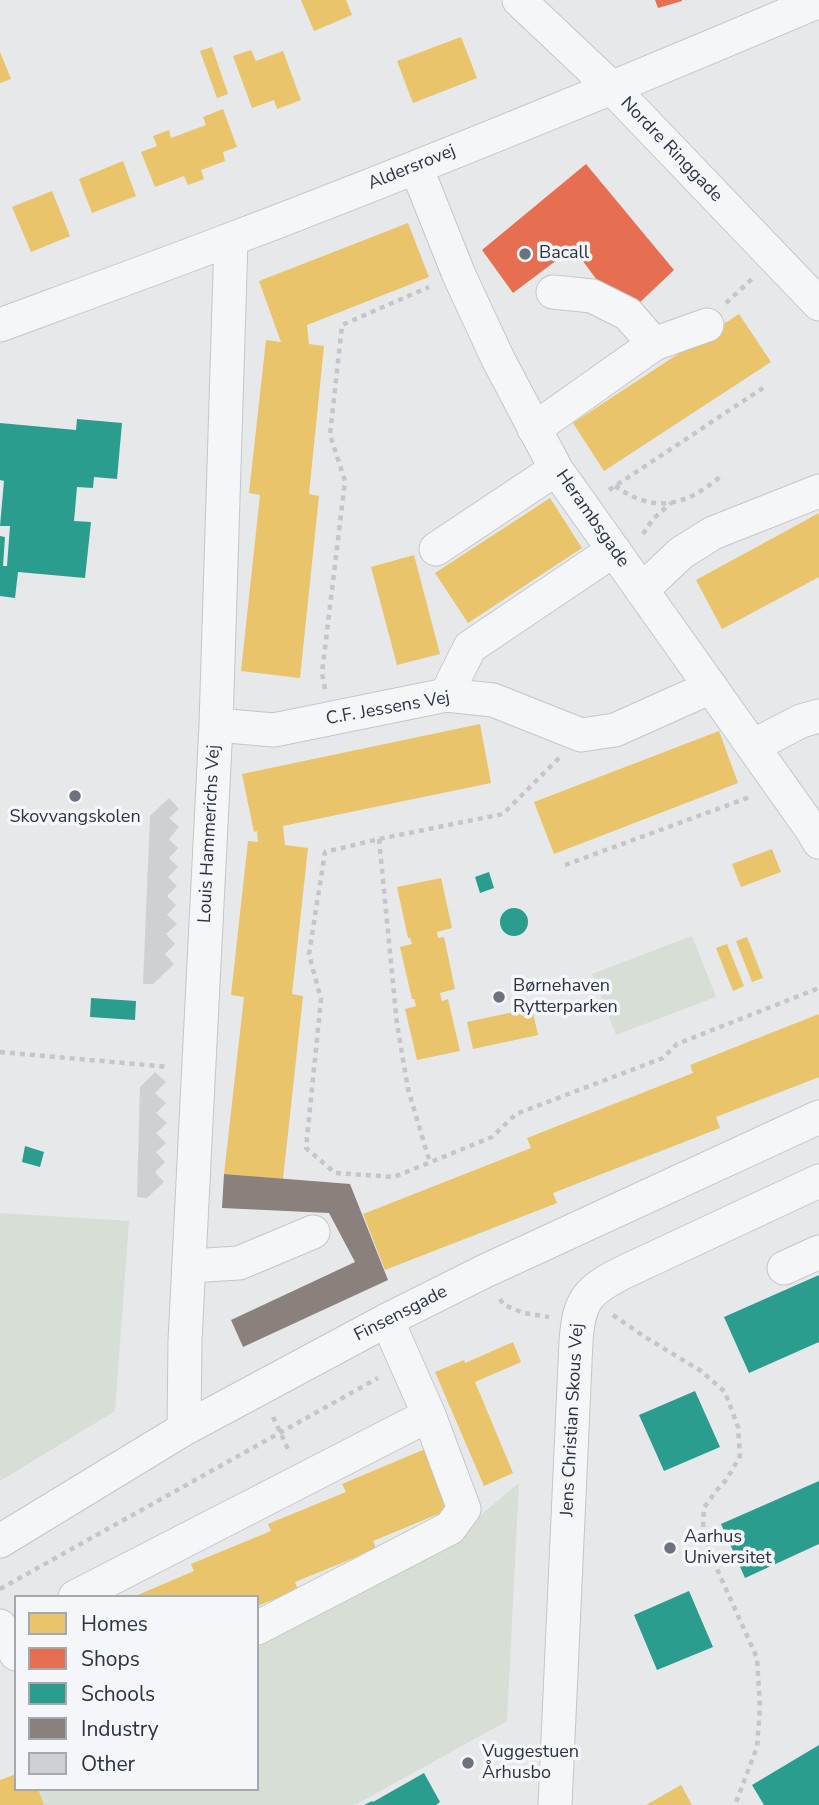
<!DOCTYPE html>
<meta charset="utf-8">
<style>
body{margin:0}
#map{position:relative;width:819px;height:1805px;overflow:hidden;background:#e6e8ea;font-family:"Nunito Sans",sans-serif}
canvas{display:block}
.legend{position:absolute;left:14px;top:1595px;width:245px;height:196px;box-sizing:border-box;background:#f4f6f9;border:2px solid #a4a8b1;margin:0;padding:9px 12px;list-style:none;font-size:21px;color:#2b3445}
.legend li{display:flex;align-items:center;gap:14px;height:35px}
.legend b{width:35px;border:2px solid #a4a8b1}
</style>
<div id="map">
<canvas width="819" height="1805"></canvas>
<ul class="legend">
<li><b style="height:19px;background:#e9c46a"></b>Homes</li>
<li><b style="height:19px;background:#e76f51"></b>Shops</li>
<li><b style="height:19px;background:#2a9d8f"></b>Schools</li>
<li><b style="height:19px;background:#8a817c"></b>Industry</li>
<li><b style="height:19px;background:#ced0d3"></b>Other</li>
</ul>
</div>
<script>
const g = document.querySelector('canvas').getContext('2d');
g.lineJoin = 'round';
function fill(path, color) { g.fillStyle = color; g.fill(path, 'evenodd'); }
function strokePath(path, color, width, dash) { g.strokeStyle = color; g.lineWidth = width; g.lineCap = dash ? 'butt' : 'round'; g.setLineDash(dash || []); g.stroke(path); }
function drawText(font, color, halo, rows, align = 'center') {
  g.font = font + ' "Nunito Sans",sans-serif'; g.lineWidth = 7; g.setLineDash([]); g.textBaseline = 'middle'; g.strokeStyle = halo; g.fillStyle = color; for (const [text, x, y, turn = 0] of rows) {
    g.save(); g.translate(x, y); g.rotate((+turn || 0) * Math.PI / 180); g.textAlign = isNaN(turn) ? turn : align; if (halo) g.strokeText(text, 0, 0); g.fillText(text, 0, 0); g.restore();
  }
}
const green = new Path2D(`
 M692,936L716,997L616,1035L592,974Z
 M0,1213L129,1221L115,1411L0,1481Z
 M519,1483L507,1721L355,1805H44L38,1789H257V1638L465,1528Z`);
const homes = new Path2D(`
 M301,0H346L352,15L314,31Z
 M461,37L477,78L413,103L397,61Z
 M212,47L228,94L217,98L200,51Z
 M251,50L256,61L283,51L301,100L277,109L274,100L252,108L233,56Z
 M0,52L11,79L0,83Z
 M223,109L237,147L223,152L225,161L201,170L204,179L188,185L184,176L155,187L141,152L157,146L153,136L169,130L171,138L206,125L203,117Z
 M123,161L136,196L92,213L79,179Z
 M52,191L70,236L31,252L12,207Z
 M408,223L429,277L307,325L309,344L324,346L309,494L319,496L300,678L241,671L260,495L249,493L266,340L281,342L259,281Z
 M739,314L771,362L604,471L573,423Z
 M550,498L582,548L468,623L435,573Z
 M819,513V577L722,629L696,580Z
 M414,555L440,654L397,665L371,567Z
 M480,724L491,783L283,826L285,845L308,848L292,994L303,996L283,1179L224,1174L244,997L231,995L248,841L258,842L257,831L254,832L242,774Z
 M719,731L738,783L554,854L534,802Z
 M772,849L781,872L741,887L732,864Z
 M441,878L452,928L437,932L438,938L444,937L455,989L440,993L442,1001L448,999L460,1051L417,1060L405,1009L416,1006L414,999H412L400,947L412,944L410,938H408L397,887Z
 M747,937L763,978L752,982L736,941Z
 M727,944L744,986L733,991L716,948Z
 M532,1008L538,1035L473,1049L467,1022Z
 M819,1014V1077L716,1117L720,1128L553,1193L557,1203L385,1270L363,1214L531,1148L527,1138L693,1073L690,1065Z
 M513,1342L521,1362L475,1382L513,1473L484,1486L435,1372L464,1360L465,1363Z
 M430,1447L455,1507L373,1541L376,1549L295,1582L298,1590L257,1606V1597H133L194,1571L191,1564L271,1531L268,1524L346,1492L342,1484Z
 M16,1774V1789H38L44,1805H0V1780Z
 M681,1785L692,1805H646Z`);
const shops = new Path2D(`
 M655,0H682V1L658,8Z
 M586,164L674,270L636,306L597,280L573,248L513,293L482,250Z`);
const schools = new Path2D(`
 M77,419L122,423L117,479L94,477L93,488L77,487L74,521L91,522L85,578L18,572L15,598L0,596V536L5,537L3,566H7L10,526H0L4,481L0,480V423L76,430Z
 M489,872L494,888L480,893L475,877Z
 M500 922a14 14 0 1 1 28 0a14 14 0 1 1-28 0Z
 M91,998L136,1001L135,1020L90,1017Z
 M25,1146L44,1152L40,1167L22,1162Z
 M819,1275V1342L749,1373L724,1317Z
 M695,1391L720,1447L664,1471L639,1415Z
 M819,1481V1544L745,1578L721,1524Z
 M689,1591L713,1647L657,1670L634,1615Z
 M819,1745V1805H764L752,1785Z
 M424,1773L440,1802L436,1805H364L372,1801L373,1802Z`);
const industry = new Path2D(`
 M224,1174L350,1184L388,1280L243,1347L231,1320L355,1262L329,1213L222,1208Z`);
const building = new Path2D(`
 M169,798L179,809L169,818L179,827L169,839L178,848L169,858L178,867L168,877L177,886L167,896L176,905L167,915L177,924L166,934L175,944L165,954L174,964L153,984H143L150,816Z
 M155,1072L166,1082L155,1093L166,1103L156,1113L167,1123L156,1133L166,1143L156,1152L165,1162L155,1172L164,1182L147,1198L137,1197L140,1087Z`);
const path = new Path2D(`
 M726,303L753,278
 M615,486C654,514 685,506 720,477
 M609,490L766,386
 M643,534L653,519L671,503
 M325,689L322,673L345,481L330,435L342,325L429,287
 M559,758L503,814L379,839L325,852L309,954L321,999L306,1148L335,1173L394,1177L492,1137L516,1114L663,1058L677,1044L819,988
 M379,839L397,1024L408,1089L430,1163
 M565,865L750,797
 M0,1052L169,1067
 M500,1299L504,1305L524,1313L549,1317
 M613,1315L645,1337L701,1371L725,1392L738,1427L740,1456L727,1479L716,1491L704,1508L703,1529L712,1558L757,1658L760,1707L757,1747L735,1805
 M273,1417L289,1451
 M0,1589L378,1378`);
const minor = new Path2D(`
 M519,0L612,88L819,304
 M416,167L459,275L498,359L556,469L812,830L819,842
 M553,292L592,296L628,314L654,344
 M0,325C76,297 153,269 229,240C427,165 623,84 819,1
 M534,429L654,344L707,325
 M436,549L556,469
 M642,590L681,553L713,533L819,491
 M446,695L470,647L614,550
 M216,725L274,730L446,695L493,700L581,735L615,730L711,687
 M753,746L801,721L819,716
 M189,1266L239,1263L313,1232
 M784,1268L819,1252
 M184,1429L185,1341L216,725L231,240
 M0,1541L184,1429L387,1320L485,1271L819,1117
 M75,1597L429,1415L387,1320
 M0,1626L16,1654
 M257,1628L450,1528L464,1509L429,1415
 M555,1805L576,1341C579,1300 587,1291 622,1273L819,1181`);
const markers = [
 [525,254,7,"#6c737f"],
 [75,796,7,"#6c737f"],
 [499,997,7,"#6c737f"],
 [670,1548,7,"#6c737f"],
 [468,1763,7,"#6c737f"]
];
const streetNames = [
 ["Nordre Ringgade",671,150,46],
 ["Aldersrovej",412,168,-22],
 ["Herambsgade",592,519,55],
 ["C.F. Jessens Vej",388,709,-10],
 ["Louis Hammerichs Vej",210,834,-87],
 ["Finsensgade",401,1314,-27],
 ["Jens Christian Skous Vej",573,1420,-87]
];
const poiNames = [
 ["Bacall",539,254],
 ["Skovvangskolen",75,818,"center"],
 ["Børnehaven",513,987],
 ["Rytterparken",513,1008],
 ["Aarhus",684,1538],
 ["Universitet",684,1559],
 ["Vuggestuen",482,1753],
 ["Århusbo",482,1774]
];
fill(green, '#d6ded6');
fill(homes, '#e9c46a');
fill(shops, '#e76f51');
fill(schools, '#2a9d8f');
fill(industry, '#8a817c');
fill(building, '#ced0d3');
strokePath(minor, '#c4c6c8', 35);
strokePath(path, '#c5c6ca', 4.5, [5, 5]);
strokePath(minor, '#f5f6f7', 33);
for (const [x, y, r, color] of markers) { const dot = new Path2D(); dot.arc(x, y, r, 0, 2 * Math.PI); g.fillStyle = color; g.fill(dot); strokePath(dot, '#f4f6f9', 2.5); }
drawText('18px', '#2b3445', '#f4f6f9', streetNames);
drawText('18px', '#2b3445', '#f4f6f9', poiNames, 'left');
</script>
